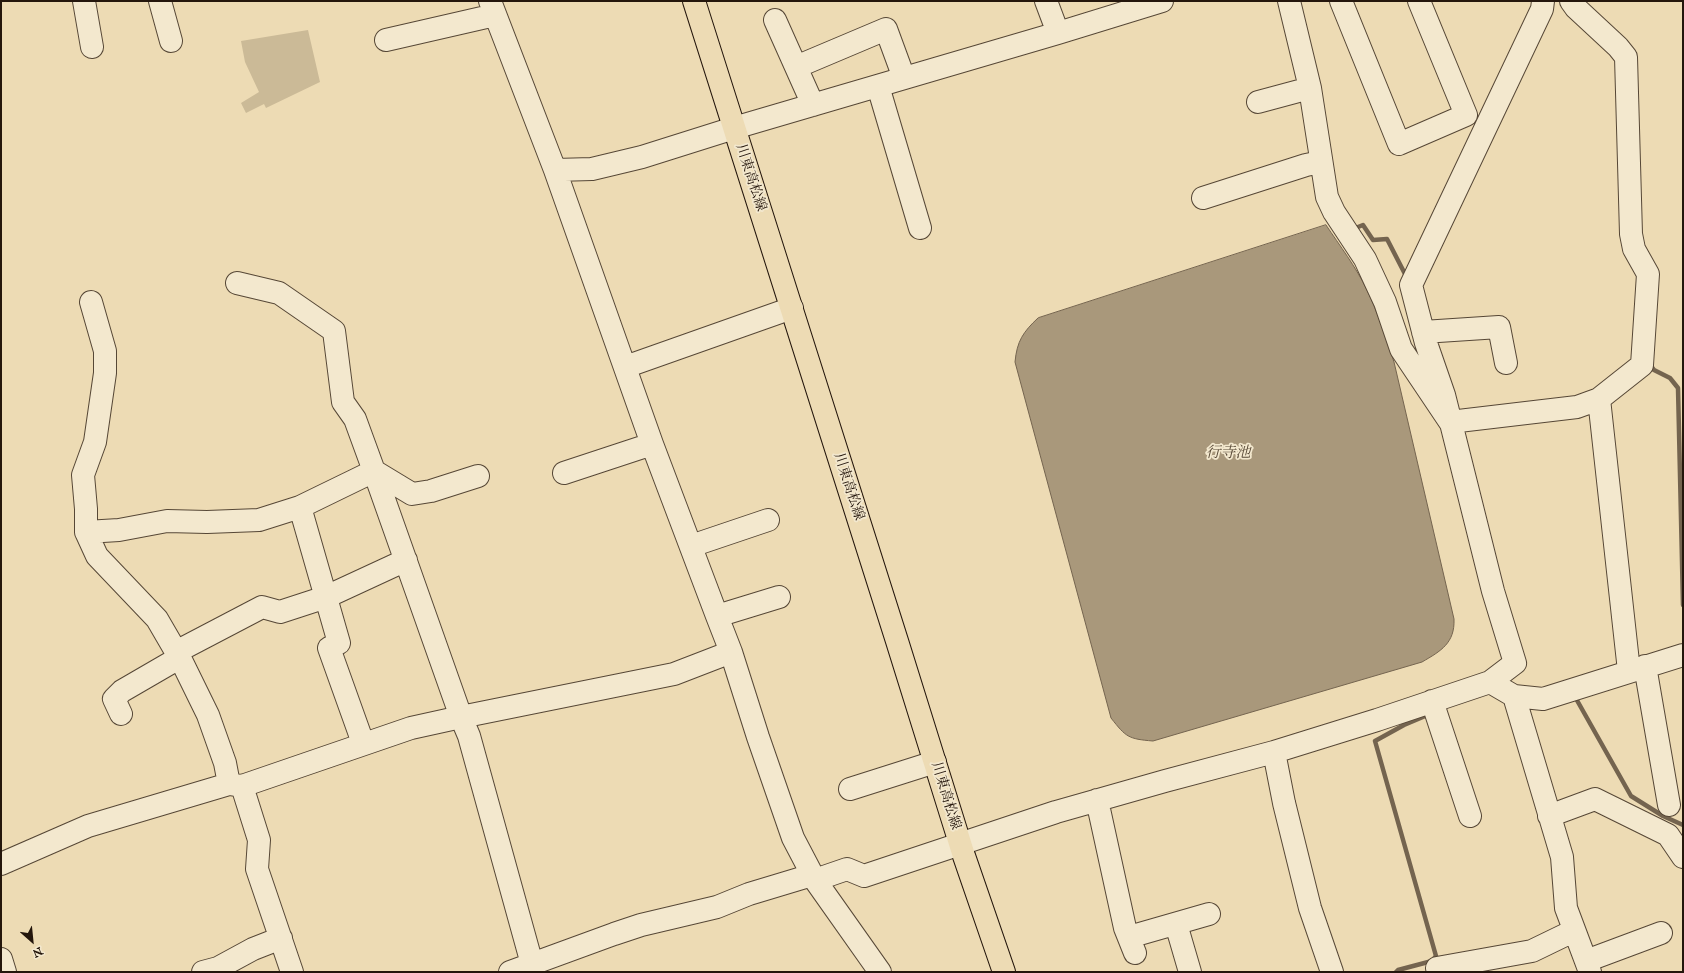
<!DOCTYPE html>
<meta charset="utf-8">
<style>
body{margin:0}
#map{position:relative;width:1684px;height:973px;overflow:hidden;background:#eddbb4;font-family:"IM FELL English",serif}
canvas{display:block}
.frame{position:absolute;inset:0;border:2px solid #24160c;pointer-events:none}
.north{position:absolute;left:12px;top:921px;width:40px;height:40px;-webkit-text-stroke:3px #f3e8ce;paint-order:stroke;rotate:153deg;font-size:11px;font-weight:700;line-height:16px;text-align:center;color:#24160c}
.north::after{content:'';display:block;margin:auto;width:14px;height:18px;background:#24160c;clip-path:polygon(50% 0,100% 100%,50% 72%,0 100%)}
</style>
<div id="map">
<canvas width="1684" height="973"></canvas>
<div class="frame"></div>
<div class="north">N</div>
</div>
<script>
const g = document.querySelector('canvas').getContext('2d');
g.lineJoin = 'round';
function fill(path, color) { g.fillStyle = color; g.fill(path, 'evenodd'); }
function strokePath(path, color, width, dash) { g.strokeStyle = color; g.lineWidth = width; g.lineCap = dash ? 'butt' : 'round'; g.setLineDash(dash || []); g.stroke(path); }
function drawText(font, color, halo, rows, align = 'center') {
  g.font = font + ' "IM FELL English","Noto Serif JP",serif'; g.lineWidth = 3.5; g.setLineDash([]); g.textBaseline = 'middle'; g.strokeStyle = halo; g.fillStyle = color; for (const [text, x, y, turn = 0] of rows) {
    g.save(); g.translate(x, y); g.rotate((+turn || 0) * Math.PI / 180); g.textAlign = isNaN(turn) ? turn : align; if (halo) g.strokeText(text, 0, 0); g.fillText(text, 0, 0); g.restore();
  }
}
const green = new Path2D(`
 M308,30L320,82L266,108L264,104L246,113L241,103L259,92L245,62L241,41Z`);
const water = new Path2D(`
 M1326,225C1340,246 1356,267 1367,290C1378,313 1386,338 1394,362L1454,619C1455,643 1441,651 1422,662L1153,741C1128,739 1126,737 1111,718L1015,362C1017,341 1023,332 1038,318Z`);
const stream = new Path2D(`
 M1353,229L1363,225L1373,240L1387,239L1405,274
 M1649,363L1654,370L1670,378L1678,388L1683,605
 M1574,695L1631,796L1663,816L1683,825
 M1396,972L1398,970L1432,961L1436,956L1375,741L1404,725L1430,714`);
const minor = new Path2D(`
 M84,1L92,47
 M160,1L171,41
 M490,1L555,170L652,444L717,616L731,652L758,737L793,838L815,880L880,972
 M1046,1L1058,33
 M1289,1L1310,88L1327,197L1334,212L1365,259L1385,302L1401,349L1450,422L1577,407L1599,399L1642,365L1648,274L1634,249L1631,234L1626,57L1618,47L1576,8L1571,1
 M1341,1L1399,144L1466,115L1419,1
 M775,20L813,105
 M386,40L495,15
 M796,67L886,29L904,78
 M878,86L920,228
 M1258,102L1310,88
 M555,170L592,169L642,157L734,128L1058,33L1162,1
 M1203,198L1306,165L1321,162
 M237,283L279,293L334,331L343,402L355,419L374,471L300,507L339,643L329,648L363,743
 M91,302L105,351V373L95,442L83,475L86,509V532L97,556L157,619L182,662L208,715L225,763L229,784
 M1423,332L1499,327L1506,363
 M625,367L792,308
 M1599,399L1629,671
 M374,471L461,717L469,736L532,964
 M374,471L412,494L431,491L478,476
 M564,473L652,444
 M86,532L119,530L167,521L207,522L259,520L300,507
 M691,546L768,520
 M717,616L779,597
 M176,652L262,607L280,612L326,597L406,560
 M1645,666L1669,805
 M1490,682L1515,663L1493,591L1444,395L1426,343L1411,285L1542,9L1543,1
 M1514,696L1562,857L1566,908L1590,972
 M1432,701L1470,816
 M121,714L114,699L122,691L172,662H182
 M1274,752L1284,803L1310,908L1332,972
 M242,786L259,840L257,869L292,972
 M850,789L935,762
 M1097,800L1125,928L1135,953
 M1549,816L1595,799L1668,835L1683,857
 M1,864L88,826L229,784L242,786L411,728L461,717L674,674L731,652
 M815,880L847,869L864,876L1056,812L1165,781L1274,752L1377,720L1490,682L1514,696L1543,699L1683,655
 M1176,924L1190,972
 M1129,937L1209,914
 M1,959L5,972
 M1586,961L1661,933
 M1437,968L1532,951L1565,935H1576
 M203,972L218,968L253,949L281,938
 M510,972L614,934L641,925L717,907L749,894L812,875`);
const major = new Path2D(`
 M694,1L897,641L964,856L1004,972`);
const streetNames = [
 ["川東高松線",750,178,72],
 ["川東高松線",848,487,72],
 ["川東高松線",945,796,73]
];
const waterNames = [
 ["行寺池",1228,454]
];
fill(green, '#cbba97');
fill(water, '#a9987b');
strokePath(water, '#74644f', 1);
strokePath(stream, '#74644f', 4.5);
strokePath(minor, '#564736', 24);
strokePath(major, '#24160c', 24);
strokePath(minor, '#f3e8ce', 22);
strokePath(major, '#eddbb4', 22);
drawText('14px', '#24160c', '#f3e8ce', streetNames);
drawText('italic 15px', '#594a38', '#f3e8ce', waterNames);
</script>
